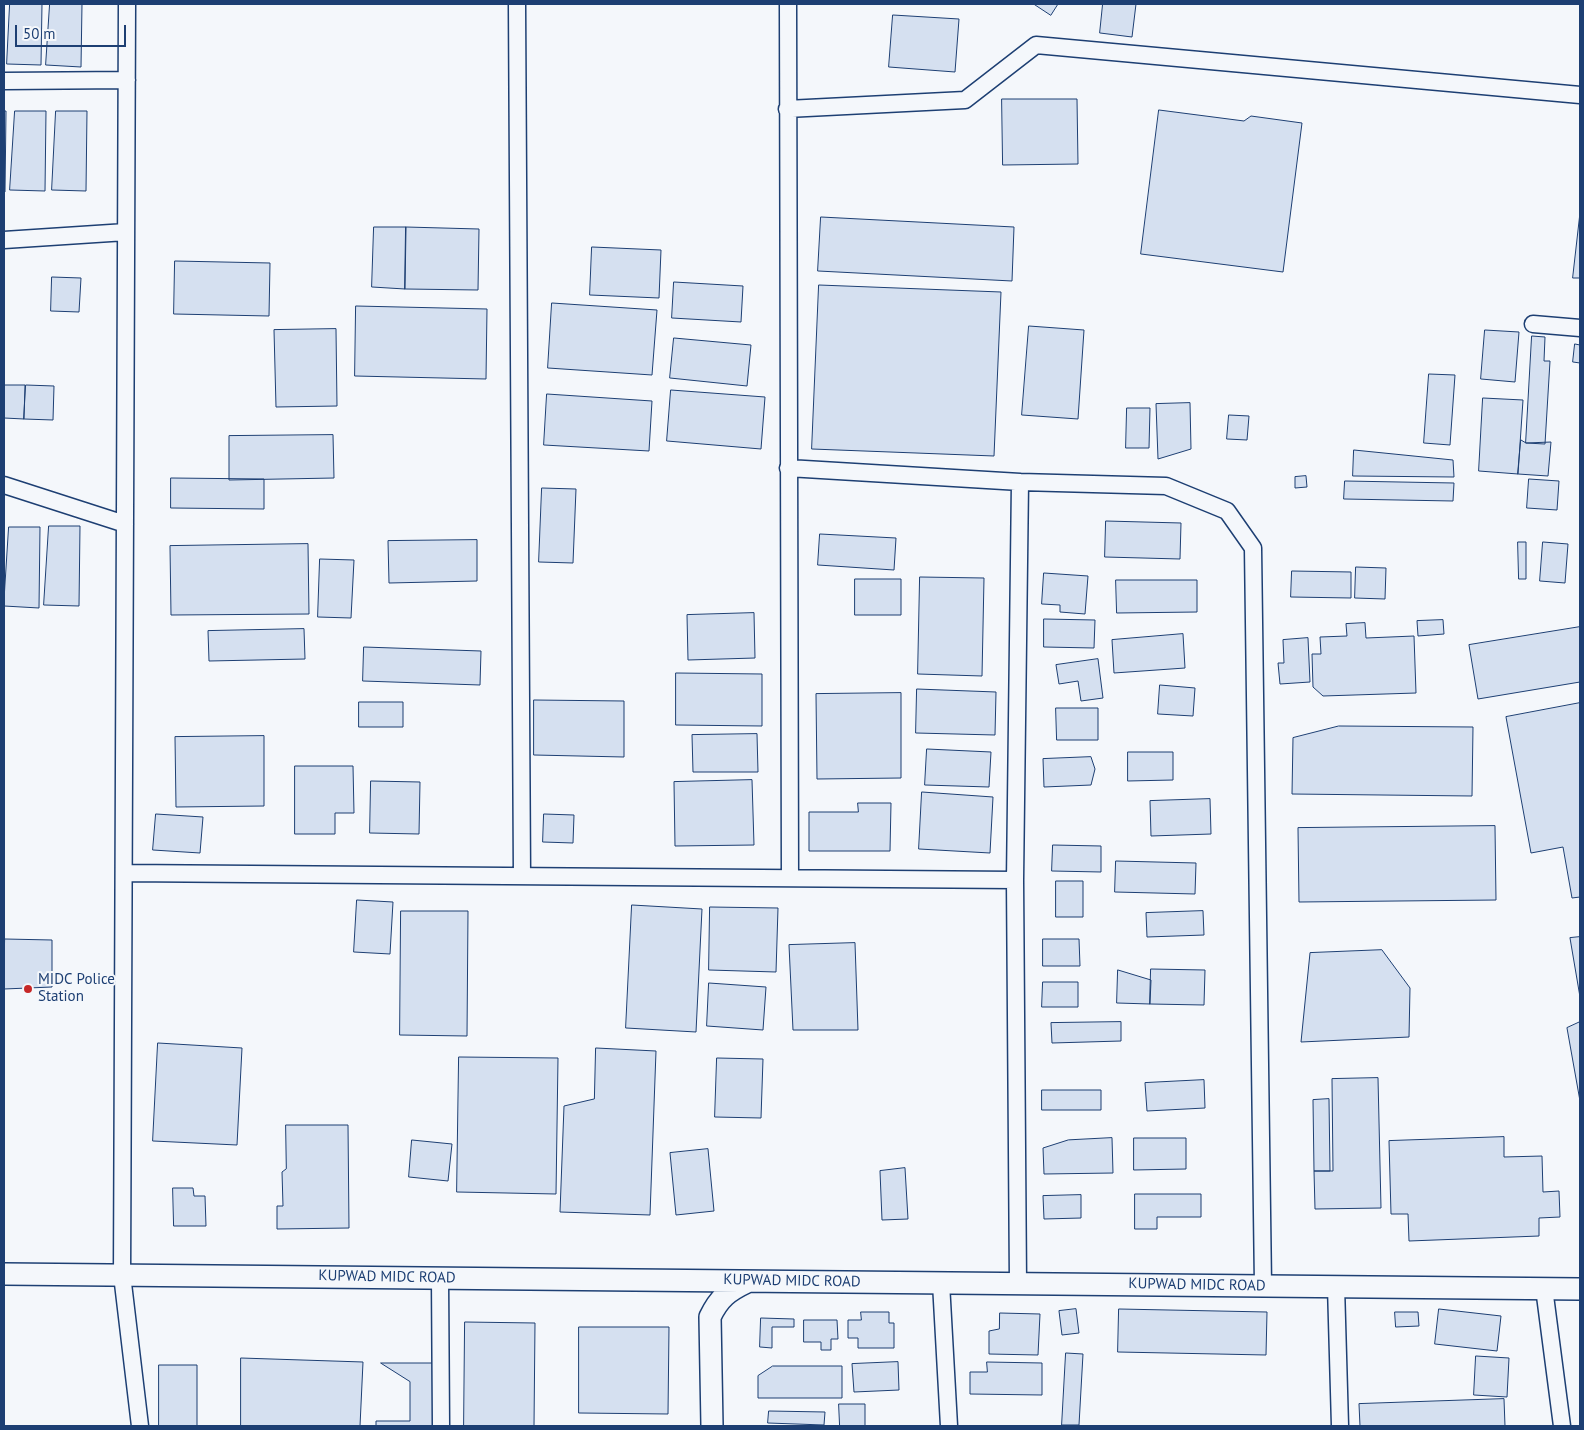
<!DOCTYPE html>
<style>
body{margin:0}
#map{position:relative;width:1584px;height:1430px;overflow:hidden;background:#f4f7fb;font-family:"PT Sans",sans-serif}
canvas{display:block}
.frame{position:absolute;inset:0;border:5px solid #1d3f73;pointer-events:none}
.scale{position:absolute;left:15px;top:25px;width:111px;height:22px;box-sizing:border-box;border:2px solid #1d3f73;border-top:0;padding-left:6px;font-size:15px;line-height:18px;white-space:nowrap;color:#1d3f73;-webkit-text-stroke:4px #f4f7fb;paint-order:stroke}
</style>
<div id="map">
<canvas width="1584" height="1430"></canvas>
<div class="frame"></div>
<div class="scale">50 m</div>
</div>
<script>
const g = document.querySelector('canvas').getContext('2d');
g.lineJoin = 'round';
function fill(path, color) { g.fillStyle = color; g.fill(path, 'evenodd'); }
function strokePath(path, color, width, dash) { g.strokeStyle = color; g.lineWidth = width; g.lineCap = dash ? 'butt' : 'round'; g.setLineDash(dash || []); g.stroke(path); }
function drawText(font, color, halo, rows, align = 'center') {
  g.font = font + ' "PT Sans",sans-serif'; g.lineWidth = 4; g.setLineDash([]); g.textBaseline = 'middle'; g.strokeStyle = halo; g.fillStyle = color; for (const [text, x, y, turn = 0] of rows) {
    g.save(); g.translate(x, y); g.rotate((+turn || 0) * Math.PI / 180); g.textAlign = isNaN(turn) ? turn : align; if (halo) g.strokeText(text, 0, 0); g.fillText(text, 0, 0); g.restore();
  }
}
const building = new Path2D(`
 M10,4H42L41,65L7,64Z
 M50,4H82L81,67L46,65Z
 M1034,4H1058L1051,15Z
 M1103,4H1136L1132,37L1100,33Z
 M893,15L959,19L955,72L889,67Z
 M1002,99H1077L1078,164L1003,165Z
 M1159,110L1244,121L1251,116L1302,123L1283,272L1141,254Z
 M4,111H6L5,192H4Z
 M15,111H46L45,191L10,190Z
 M56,111H87L86,191L52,190Z
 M1580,213V278H1573Z
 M821,217L1014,227L1012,281L818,271Z
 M374,227H406L405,289L372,287Z
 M406,227L479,229L478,290L405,289Z
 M592,247L661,250L659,298L590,295Z
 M175,261L270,263L269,316L174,314Z
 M52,277L81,278L79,312L51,311Z
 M674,282L743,286L741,322L672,318Z
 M819,285L1001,292L994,456L812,449Z
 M552,303L657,310L652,375L548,368Z
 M356,306L487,309L486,379L355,376Z
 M1029,326L1084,330L1078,419L1022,415Z
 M336,329L337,406L276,407L274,330Z
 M1485,330L1519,332L1515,382L1481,379Z
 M1532,336L1545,337L1544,361H1550L1545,444L1526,443Z
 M674,338L751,345L747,386L670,378Z
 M1575,344L1580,345V363L1573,362Z
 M1429,374L1455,375L1450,445L1424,443Z
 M4,385H25L24,419L4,418Z
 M26,385L54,386L53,420L24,419Z
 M671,390L765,397L761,449L667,441Z
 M547,394L652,401L649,451L544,445Z
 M1483,398L1523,400L1518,474L1479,471Z
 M1190,403L1191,449L1158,459L1156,404Z
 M1127,408H1150L1149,448H1126Z
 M1229,415L1249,416L1247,440L1227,439Z
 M333,435L334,478L229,480V436Z
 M1521,440L1526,443L1551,442L1548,476L1518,474Z
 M1354,450L1453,460L1454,477L1353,476Z
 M1306,476L1307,487L1295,488V477Z
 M171,478L264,479V509L171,508Z
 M1529,479L1559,481L1557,510L1527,508Z
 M1345,481L1454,483L1453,501L1344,499Z
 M542,488L576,489L573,563L539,562Z
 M1106,521L1181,523L1180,559L1105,557Z
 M49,526H80L79,606L44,605Z
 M9,527H40L39,608L4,606Z
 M820,534L896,538L894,570L818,565Z
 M477,540V581L389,583L388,541Z
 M1518,542H1526V579H1519Z
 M1543,542L1568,544L1565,583L1540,581Z
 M308,544L309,614L171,615L170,546Z
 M320,559L354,560L351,618L318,617Z
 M1356,567L1386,568L1385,599L1355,598Z
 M1292,571L1351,572V598L1291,597Z
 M1044,573L1088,576L1085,614L1060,612V605L1042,604Z
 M920,577L984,578L982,676L918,674Z
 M855,579H901V615H855Z
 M1116,580H1197V612L1117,613Z
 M754,613L755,658L688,660L687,615Z
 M1044,619L1095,620L1094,648L1044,647Z
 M1443,620L1444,634L1418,636L1417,621Z
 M1365,623L1366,638L1414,636L1416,693L1323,696L1313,687L1312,654H1321L1320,637L1347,636L1346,624Z
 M1580,627V682L1478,699L1469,645Z
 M304,629L305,659L209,661L208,631Z
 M1183,634L1185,668L1114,673L1112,640Z
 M1308,638L1310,682L1280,684L1278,663H1284L1283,640Z
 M364,647L481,651L480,685L363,681Z
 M1098,659L1103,698L1081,701L1078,681L1059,684L1056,665Z
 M676,673L762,674V726L676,725Z
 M1160,685L1195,688L1193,716L1158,714Z
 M917,689L996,692L995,735L916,733Z
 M901,693V778L817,779L816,694Z
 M534,700L624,701V757L534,755Z
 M359,702H403V727H359Z
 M1580,703V897L1572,898L1563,847L1531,853L1506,717Z
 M1056,708H1098V740H1057Z
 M1339,726L1473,727L1472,796L1292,794L1293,738Z
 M757,734L758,772H693L692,735Z
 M264,736V806L176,807L175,737Z
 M927,749L991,752L989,787L925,785Z
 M1128,752H1173V780L1128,781Z
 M1091,757L1095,769L1091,785L1044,787L1043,759Z
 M295,766H353L354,813H335V834H295Z
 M752,780L754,845L675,846L674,782Z
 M371,781L420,782L419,834L370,833Z
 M922,792L993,797L990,853L919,849Z
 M1210,799L1211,834L1151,836L1150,801Z
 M858,803H891L890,851H809V812H858Z
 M156,814L203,817L200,853L153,850Z
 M544,814L574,815L573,843L543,842Z
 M1495,826L1496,900L1299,902L1298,828Z
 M1053,845L1101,846V872L1052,871Z
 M1116,861L1196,863L1195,894L1115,892Z
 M1056,881H1083V917H1056Z
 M357,900L393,902L390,954L354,952Z
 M632,905L702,909L696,1032L626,1028Z
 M710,907L778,908L776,972L709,970Z
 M401,911H468L467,1036L400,1035Z
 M1203,911L1204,935L1147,937L1146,913Z
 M1580,937V997L1570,938Z
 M5,939L52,940V987L4,989Z
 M1043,939H1079L1080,966H1043Z
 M855,943L858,1030H793L789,945Z
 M1382,950L1410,988L1409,1037L1301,1042L1310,953Z
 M1151,969L1205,970L1204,1005L1150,1004Z
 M1118,970L1151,980L1150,1004L1117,1003Z
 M1043,982H1078V1007H1042Z
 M709,983L766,987L763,1030L707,1026Z
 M1121,1022V1041L1052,1043L1051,1023Z
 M1580,1022V1101L1567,1028Z
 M158,1043L242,1048L237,1145L153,1141Z
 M596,1048L656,1051L650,1215L560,1212L564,1106L594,1099Z
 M459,1057L558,1058L556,1194L457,1192Z
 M717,1058L763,1059L761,1118L715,1117Z
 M1378,1078L1381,1208L1315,1209L1314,1171H1333L1332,1079Z
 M1204,1080L1205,1108L1147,1111L1145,1083Z
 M1042,1090H1101V1110H1042Z
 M1329,1099L1330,1171H1314L1313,1100Z
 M286,1125H348L349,1228L277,1229V1206H283L282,1172L286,1169Z
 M1504,1137V1157L1542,1156L1543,1192L1559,1191L1560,1217L1539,1218V1236L1409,1241L1408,1214H1391L1389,1141Z
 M1112,1138L1113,1173L1044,1174L1043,1148L1068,1140Z
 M1134,1138H1186V1169L1134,1170Z
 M412,1140L452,1144L448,1181L409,1177Z
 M708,1149L714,1211L676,1215L670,1153Z
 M905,1168L908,1219L882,1220L880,1171Z
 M173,1188H193L194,1196H205L206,1226H174Z
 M1135,1194H1201V1217H1157V1229H1135Z
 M1081,1195V1218L1044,1219L1043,1196Z
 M1076,1309L1079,1333L1062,1335L1059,1311Z
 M1119,1309L1267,1312L1266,1355L1118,1352Z
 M1439,1309L1501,1316L1497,1351L1435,1344Z
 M861,1312H889V1323H894V1348H858V1338H848V1320H861Z
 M1395,1312H1418L1419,1326L1396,1327Z
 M1000,1313L1040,1314L1038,1355L989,1354V1331L999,1329Z
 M761,1318L794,1319V1327H772V1348L760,1347Z
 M804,1320H837L838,1339H831V1350H821V1342H804Z
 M465,1322L535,1323L534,1426H464Z
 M579,1327H669L668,1414L579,1413Z
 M1066,1353L1083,1354L1079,1425H1062Z
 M1476,1356L1509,1358L1507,1397L1474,1395Z
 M241,1358L363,1362L360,1426H241Z
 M898,1362L899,1390L854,1392L852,1364Z
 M987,1362L1042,1363V1395L970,1394V1372H987Z
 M381,1363H434L433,1426H376V1421H410V1382Z
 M159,1365H197V1426H159Z
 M773,1366H842V1398H758V1376Z
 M1504,1399L1505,1426H1360L1359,1404Z
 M839,1404H865V1426H840Z
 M769,1411L825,1412L824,1425L768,1423Z`);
const minor = new Path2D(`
 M127,4L122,1275L140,1426
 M517,4L522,876
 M788,4L790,878
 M4,81L127,80
 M787,109L965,100L1036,45L1580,95
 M4,240L126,232
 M1533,324L1580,328
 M788,468L1020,482L1015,880
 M1020,482L1166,486L1227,511L1253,548L1263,1286
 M4,485L125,524
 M124,873L1015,880L1018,1284
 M440,1278L441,1426
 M941,1283L949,1426
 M1336,1286L1340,1426
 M1544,1288L1562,1426`);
const major = new Path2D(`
 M4,1274L1580,1289
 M712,1426L710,1317C719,1298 728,1291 747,1282`);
const markers = [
 [28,989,5,"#c62828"]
];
const poiNames = [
 ["MIDC Police",38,980],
 ["Station",38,997]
];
const streetNames = [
 ["KUPWAD MIDC ROAD",387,1277,1],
 ["KUPWAD MIDC ROAD",792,1281,1],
 ["KUPWAD MIDC ROAD",1197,1285,1]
];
fill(building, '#d5e0f0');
strokePath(building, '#1d3f73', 1);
strokePath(minor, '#1d3f73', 19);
strokePath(major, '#1d3f73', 24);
strokePath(minor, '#f4f7fb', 16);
strokePath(major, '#f4f7fb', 21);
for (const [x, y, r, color] of markers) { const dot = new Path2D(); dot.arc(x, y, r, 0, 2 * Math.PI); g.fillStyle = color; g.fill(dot); strokePath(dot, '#f4f7fb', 2); }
drawText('15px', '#1d3f73', '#f4f7fb', poiNames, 'left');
drawText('15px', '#1d3f73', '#f4f7fb', streetNames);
</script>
